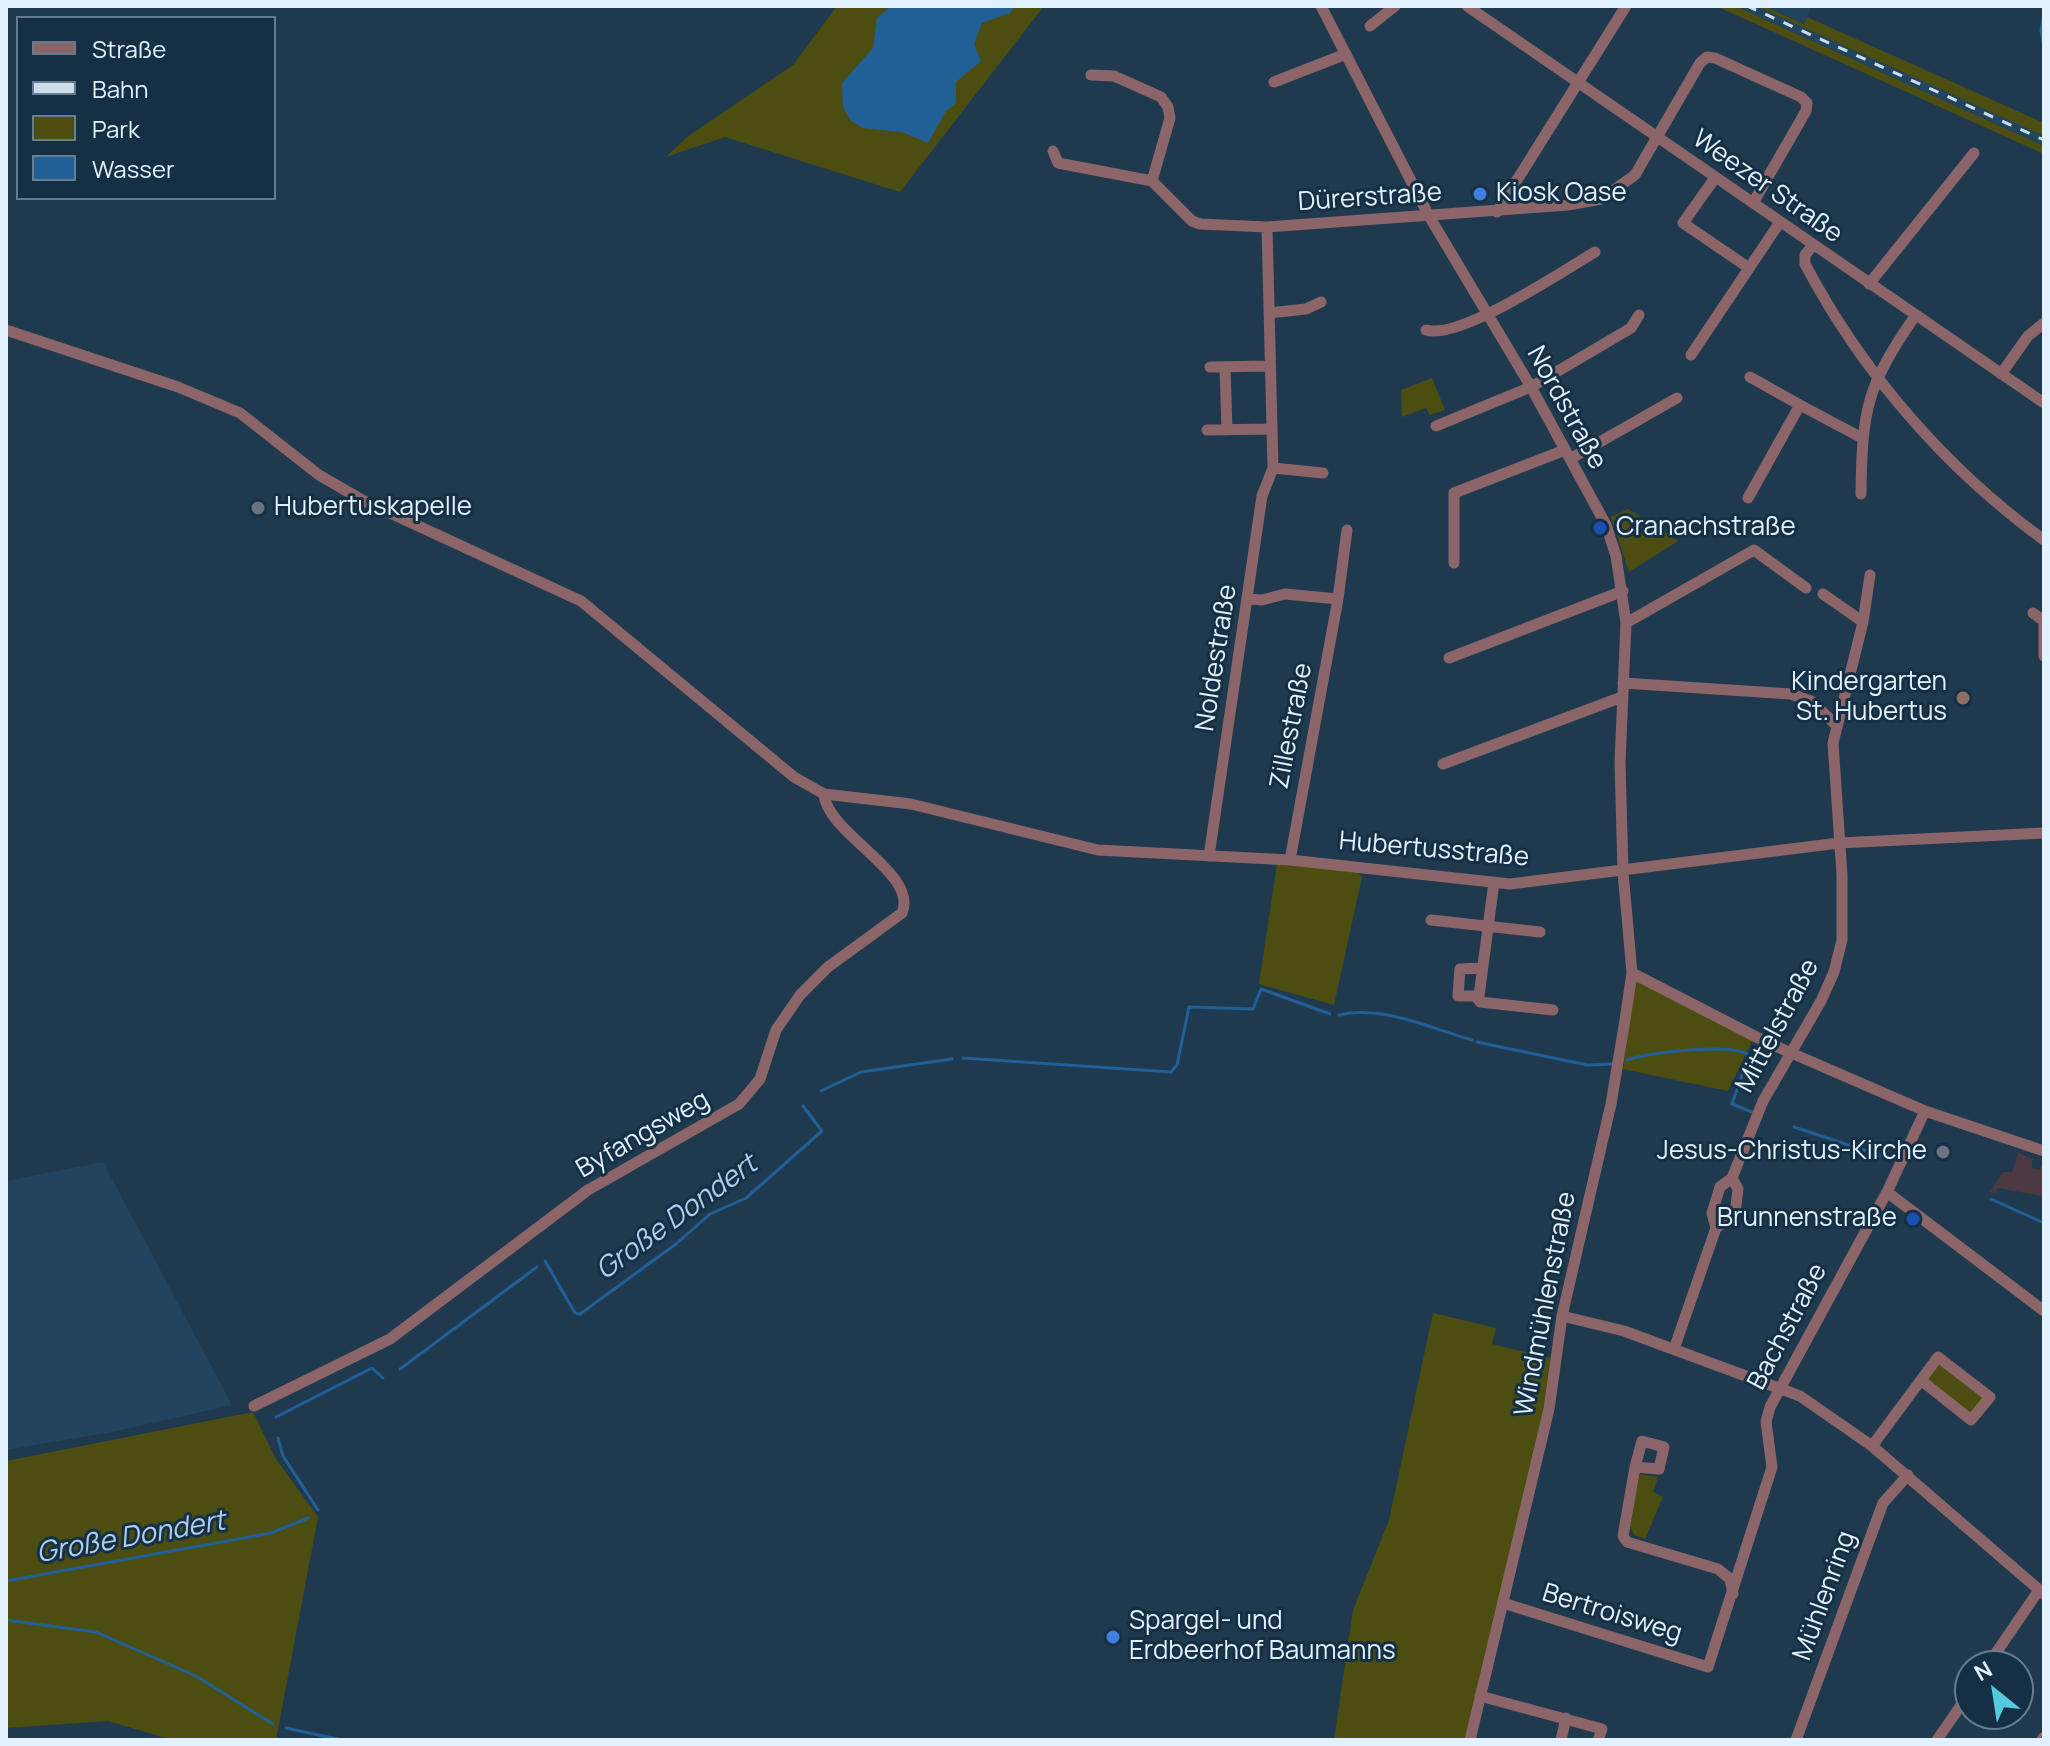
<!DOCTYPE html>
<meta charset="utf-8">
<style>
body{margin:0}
#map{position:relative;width:2050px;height:1746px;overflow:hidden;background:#1f3a4f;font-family:Manrope,sans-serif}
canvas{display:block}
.frame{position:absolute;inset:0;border:8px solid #e1f1ff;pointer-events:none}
.legend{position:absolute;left:16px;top:16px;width:260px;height:184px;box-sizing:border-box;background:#153044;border:2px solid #677d8f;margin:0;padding:10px 14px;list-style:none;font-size:24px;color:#e1f1ff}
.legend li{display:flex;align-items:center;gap:16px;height:40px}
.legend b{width:40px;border:2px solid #677d8f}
.north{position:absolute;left:1954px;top:1650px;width:80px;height:80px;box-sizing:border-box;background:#153044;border:2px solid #677d8f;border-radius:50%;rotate:330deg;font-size:22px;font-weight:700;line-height:32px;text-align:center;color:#e1f1ff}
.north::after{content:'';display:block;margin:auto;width:28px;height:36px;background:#55cade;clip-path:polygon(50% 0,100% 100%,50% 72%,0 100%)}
</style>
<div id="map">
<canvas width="2050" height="1746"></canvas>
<div class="frame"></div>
<ul class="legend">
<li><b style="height:10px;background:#8b6568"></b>Straße</li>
<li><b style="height:10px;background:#ccddec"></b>Bahn</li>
<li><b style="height:22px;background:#4c4e11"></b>Park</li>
<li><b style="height:22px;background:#215f97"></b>Wasser</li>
</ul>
<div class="north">N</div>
</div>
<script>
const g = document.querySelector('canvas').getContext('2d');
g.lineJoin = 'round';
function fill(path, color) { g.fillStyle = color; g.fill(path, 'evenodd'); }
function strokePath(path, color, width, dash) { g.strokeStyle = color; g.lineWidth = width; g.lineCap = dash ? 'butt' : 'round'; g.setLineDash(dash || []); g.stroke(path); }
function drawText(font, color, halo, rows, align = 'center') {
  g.font = font + ' Manrope,sans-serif'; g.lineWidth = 6; g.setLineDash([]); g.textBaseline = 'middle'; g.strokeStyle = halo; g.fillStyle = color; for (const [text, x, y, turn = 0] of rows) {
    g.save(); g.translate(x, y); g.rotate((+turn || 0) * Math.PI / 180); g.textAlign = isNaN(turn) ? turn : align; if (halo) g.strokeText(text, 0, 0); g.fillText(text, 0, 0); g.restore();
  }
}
const built = new Path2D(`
 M1735,6H1756L1884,64L2044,136V146Z
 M1764,6H1811L1805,24Z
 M103,1162L232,1405L112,1432L6,1450V1181Z`);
const education = new Path2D(`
 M2018,1153L2035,1160H2032V1168L2039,1170L2043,1163L2040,1161L2044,1162L2042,1196L1998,1188L1996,1194L1990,1192L2003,1172H2012Z`);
const green = new Path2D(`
 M837,6H1044L900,192L725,137L666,157L687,137L793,65Z
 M1716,6H1735L2044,146V154Z
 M1756,6H1764L1804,24L1807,17L2044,123V136Z
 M1432,378L1445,410L1430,415L1426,408L1402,417L1401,390Z
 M1628,509L1678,541L1629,572L1611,517Z
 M1277,864L1357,872L1362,877L1334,1005L1259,984Z
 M1635,978L1753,1039L1728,1091L1623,1069Z
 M1433,1313L1496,1328L1492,1344L1550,1358L1549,1409L1470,1740H1334L1353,1610L1389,1520Z
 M1939,1363L1986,1397L1972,1415L1927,1381Z
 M253,1412L276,1459L318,1517L276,1740H173L108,1721L6,1728V1461Z
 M1639,1474L1658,1477L1653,1492L1663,1497L1645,1539L1634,1535L1629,1523Z`);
const water = new Path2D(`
 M891,6H1015L1010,13L982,23L974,44L981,61L956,82V103L946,111L928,143L902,132L863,128L851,121L843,107L842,83L873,48L877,18Z`);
const stream = new Path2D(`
 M2044,14L2041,30L2044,47
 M1339,1015C1384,1005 1429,1028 1472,1040
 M1477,1042L1587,1065L1613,1064
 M963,1058L1171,1072L1177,1065L1189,1007L1253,1009L1261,989L1330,1014
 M1627,1060C1647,1052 1732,1043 1749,1055L1732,1104L1752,1112
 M821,1091L861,1072L952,1059
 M1794,1127L1891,1159
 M1991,1199L2044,1223
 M545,1261L575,1313L580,1314L676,1244L710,1214L746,1198L822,1131L803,1106
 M400,1369L537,1267
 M276,1417L372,1368L383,1378
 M278,1438L283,1456L318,1510
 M6,1581L271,1533L308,1518
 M6,1620L96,1632L196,1676L273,1724
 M286,1728L342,1740`);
const minor = new Path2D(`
 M1321,6L1429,216L1531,387L1606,525L1616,556L1626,623L1620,762L1623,872L1632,973L1625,1020L1611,1104L1562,1316L1549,1409L1470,1740
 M1467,6L2044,403
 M1370,26L1395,6
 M1091,75L1114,76L1161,97L1168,107L1170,118L1152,181
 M1274,82L1346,54
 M1053,151L1058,163L1152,181L1192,221L1200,224L1267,227L1568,205L1601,199L1635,175L1700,63L1707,57L1715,58L1801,97L1807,103L1806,111L1753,203
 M1715,178L1683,223L1749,268
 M1497,212L1626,6
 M1267,227L1273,468L1323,473
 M1813,245L1805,255V264C1862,372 1945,468 2044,540
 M1869,284L1974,153
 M1269,313L1306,309L1321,302
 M6,330L178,387L240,413L319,475L364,501L581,601L794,777L824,794L911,804L1098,850L1290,860L1510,884L1839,843L2044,833
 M1426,330C1460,340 1561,272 1595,252
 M1691,355L1780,222
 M1210,367L1270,366
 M1225,367L1227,430
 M2001,374L2028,336L2044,323
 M1750,377L1800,405
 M1436,426L1531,387L1631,328L1639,315
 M1207,430L1272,429
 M1570,459L1677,398
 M1861,494C1862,408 1867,386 1915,316
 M1748,498L1800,405L1862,438
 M1454,563V493L1565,450
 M1823,594L1863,622
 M1249,599L1262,600L1285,594L1338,599
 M2033,613L2044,621V656
 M1626,623L1754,550L1806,588
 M1449,658L1623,591
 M1623,683L1791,694L1811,701L1835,724
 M1443,764L1622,697
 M1209,856L1262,496L1273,468
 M1290,860L1338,599L1347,530
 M1431,920L1540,932
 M1482,968L1460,969L1458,996H1479L1494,882
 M1632,973L1766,1042L1925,1111L2044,1151
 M1477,998L1480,1002L1553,1010
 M1887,1192L2044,1311
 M1716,1228L1735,1214L1738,1189L1732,1178
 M1562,1316L1624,1331L1800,1396L1872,1446L2044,1594
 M1674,1349L1716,1228L1712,1213L1720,1187L1732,1178L1763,1101L1821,1001L1834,972L1842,940V875L1833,743L1863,622L1870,575
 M254,1406L390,1339L588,1190L739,1104L760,1079L776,1030L800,995L828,967L902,913C919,873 827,834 824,794
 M1872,1446L1938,1357L1990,1397L1971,1420L1922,1381
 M1635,1467L1642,1441L1664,1447L1659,1469L1635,1467L1623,1536L1627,1542L1718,1569L1730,1579L1733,1594
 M1503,1603L1708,1667L1772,1467L1766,1422L1770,1407L1887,1192L1925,1111
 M1987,1666L2039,1590
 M1480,1696L1602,1729L1599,1738
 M1561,1740L1566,1718
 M1796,1740L1883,1503L1908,1475
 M1937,1740L1970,1692`);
const tertiary = new Path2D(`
 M2044,1740V1739`);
const rail = new Path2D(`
 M1747,6L2044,140`);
const markers = [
 [1480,194,8,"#3f7fe0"],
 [258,508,8,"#6b7280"],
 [1600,528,8,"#1a4fb4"],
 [1963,698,8,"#8d6e63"],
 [1943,1152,8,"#6b7280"],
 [1913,1219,8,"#1a4fb4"],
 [1113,1637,8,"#3f7fe0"]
];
const streetNames = [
 ["Weezer Straße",1767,187,35],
 ["Dürerstraße",1370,198,-4],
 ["Nordstraße",1566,408,61],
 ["Noldestraße",1217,658,-81],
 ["Zillestraße",1292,726,-79],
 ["Hubertusstraße",1434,850,5],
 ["Mittelstraße",1778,1026,-62],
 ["Byfangsweg",643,1135,-30],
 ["Windmühlenstraße",1546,1304,-79],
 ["Bachstraße",1788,1327,-62],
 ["Mühlenring",1825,1596,-70],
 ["Bertroisweg",1612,1614,17]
];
const poiNames = [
 ["Kiosk Oase",1496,194],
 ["Hubertuskapelle",274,508],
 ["Cranachstraße",1616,528],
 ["Kindergarten",1947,683,"right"],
 ["St. Hubertus",1947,713,"right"],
 ["Jesus-Christus-Kirche",1927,1152,"right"],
 ["Brunnenstraße",1897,1219,"right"],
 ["Spargel- und",1129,1622],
 ["Erdbeerhof Baumanns",1129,1652]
];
const waterNames = [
 ["Große Dondert",677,1218,-36],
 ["Große Dondert",131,1538,-10]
];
fill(built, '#22445e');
fill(education, '#4c3941');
fill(green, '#4c4e11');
fill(water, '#215f97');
strokePath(stream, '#215f97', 3);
strokePath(minor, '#8b6568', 11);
strokePath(tertiary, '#8b6568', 14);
strokePath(rail, '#ccddec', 3, [10, 10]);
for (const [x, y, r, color] of markers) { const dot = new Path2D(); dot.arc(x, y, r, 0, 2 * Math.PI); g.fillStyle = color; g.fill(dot); strokePath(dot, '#153044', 3); }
drawText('26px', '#e1f1ff', '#153044', streetNames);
drawText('26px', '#e1f1ff', '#153044', poiNames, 'left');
drawText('italic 28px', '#afceee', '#153044', waterNames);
</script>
